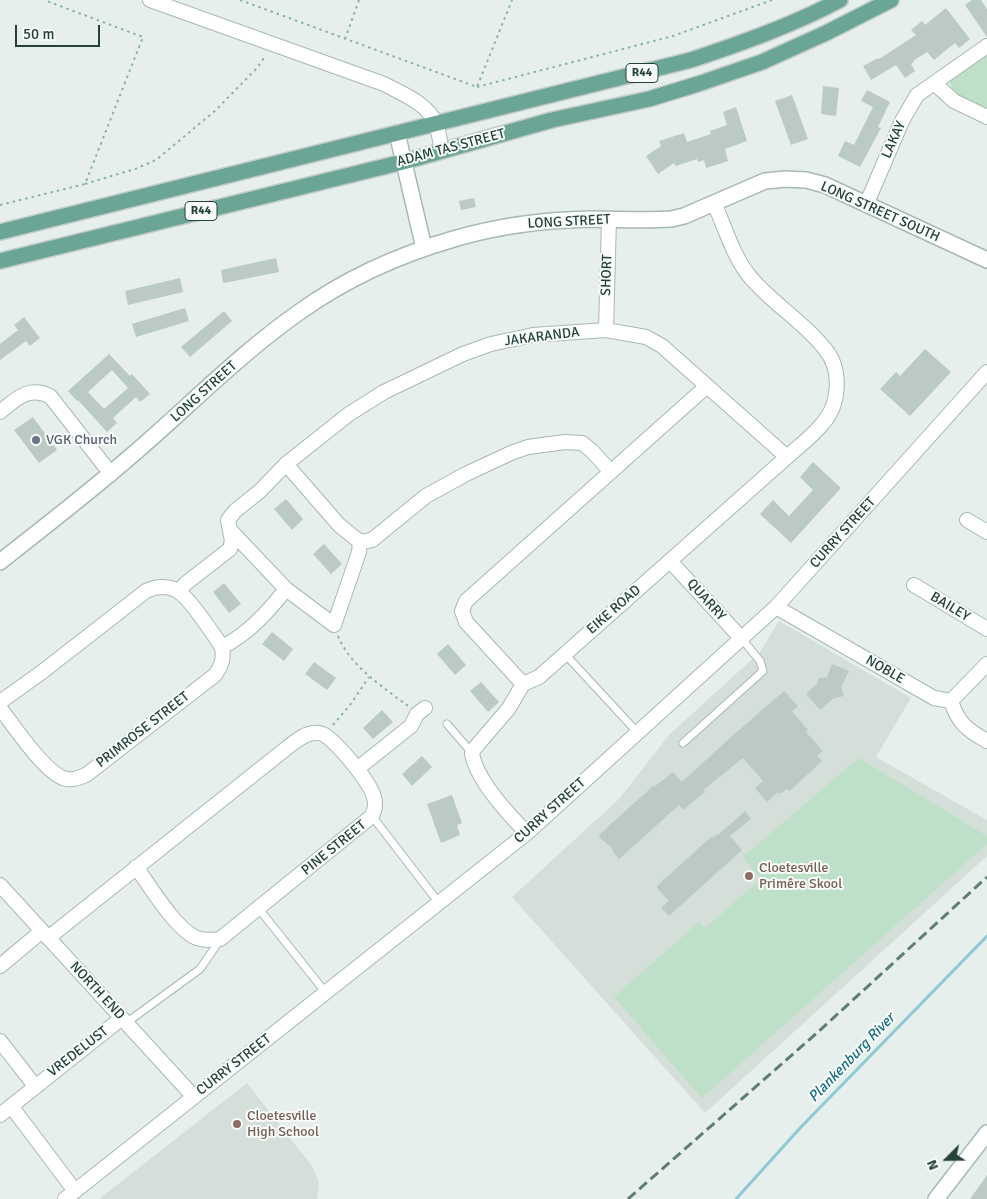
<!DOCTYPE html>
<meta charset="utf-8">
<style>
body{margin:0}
#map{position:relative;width:987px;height:1199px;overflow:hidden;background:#e6efeb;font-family:Signika,sans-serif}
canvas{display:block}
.north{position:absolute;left:922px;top:1134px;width:50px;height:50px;-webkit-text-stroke:4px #f7fbf9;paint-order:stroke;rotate:247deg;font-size:14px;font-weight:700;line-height:20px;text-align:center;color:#24423a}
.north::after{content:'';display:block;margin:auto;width:18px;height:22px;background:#24423a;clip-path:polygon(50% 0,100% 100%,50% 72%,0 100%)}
.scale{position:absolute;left:15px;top:25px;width:85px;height:22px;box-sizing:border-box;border:2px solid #24423a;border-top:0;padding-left:6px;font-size:15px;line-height:18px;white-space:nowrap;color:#24423a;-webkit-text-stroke:4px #f7fbf9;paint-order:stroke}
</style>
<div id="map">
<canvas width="987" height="1199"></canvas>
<div class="north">N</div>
<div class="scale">50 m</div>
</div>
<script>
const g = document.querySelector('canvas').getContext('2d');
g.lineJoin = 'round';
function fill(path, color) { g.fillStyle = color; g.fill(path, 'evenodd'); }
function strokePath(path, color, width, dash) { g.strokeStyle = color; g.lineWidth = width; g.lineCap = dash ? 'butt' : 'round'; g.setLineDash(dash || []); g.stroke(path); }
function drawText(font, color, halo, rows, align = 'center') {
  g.font = font + ' Signika,sans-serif'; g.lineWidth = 4; g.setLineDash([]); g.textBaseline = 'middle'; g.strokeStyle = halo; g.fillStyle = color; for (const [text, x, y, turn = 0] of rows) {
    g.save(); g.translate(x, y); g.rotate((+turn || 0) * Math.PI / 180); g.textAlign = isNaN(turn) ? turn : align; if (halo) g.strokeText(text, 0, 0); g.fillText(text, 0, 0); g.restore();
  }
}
const built = new Path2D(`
 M779,621L911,698L876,757L987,820V856L705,1113L512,897L619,799L669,735L760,652Z
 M247,1083L312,1166L319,1182L317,1199H99Z`);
const green = new Path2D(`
 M987,54V112C974,106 948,97 950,79Z
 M859,758L987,836V844L702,1098L614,997L699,922L705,928L761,879L743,857Z`);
const stream = new Path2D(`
 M736,1199L801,1127L987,936`);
const building = new Path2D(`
 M972,0H981L987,9V37L965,5Z
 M946,8L970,39L959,48L955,43L934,60L927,52L913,61L914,62L911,64L915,71L905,78L896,65L871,80L863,66L878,58L879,59L916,35L911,30L922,21L925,25Z
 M823,86L839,88L836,116L821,114Z
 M867,90L890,102L878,127L881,128L860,167L838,156L845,141L854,145L873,107L861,101Z
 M792,95L808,139L791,145L775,101Z
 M736,107L747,141L725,149L728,161L706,168L704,160L698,162L697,159L676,166L674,163L658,174L646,156L661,146L659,141L684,133L687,142L711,134L710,131L727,125L723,112Z
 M474,198L476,207L461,210L459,201Z
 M276,258L279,272L224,283L223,282L221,270Z
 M180,278L183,292L128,305L125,291Z
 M185,308L189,321L136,337L132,324Z
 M224,311L232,321L190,357L181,347Z
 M24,317L40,338L30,346L26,341L0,360V344L18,330L14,325Z
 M925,349L951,372L910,416L880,389L896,372L900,376Z
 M109,354L130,376L132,374L150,394L140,402L136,397L113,418L117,423L107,432L78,400L77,401L68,391ZM112,370L128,388L104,409L88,392Z
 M33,417L57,450L39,463L14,430Z
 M813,462L841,488L791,543L760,514L773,500L789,516L813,490L800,477Z
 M286,499L303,519L292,530L274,509Z
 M324,544L342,564L331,574L313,554Z
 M224,583L241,604L229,613L213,592Z
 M272,632L293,649L284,661L262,644Z
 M448,644L466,665L455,675L437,654Z
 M314,662L336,678L327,690L305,674Z
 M832,664L849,671L841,687L844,696L834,698L820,710L806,694L817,684L819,678L827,677Z
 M481,682L499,702L488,712L470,691Z
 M784,691L798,706L792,711L808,730L806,732L823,751L817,756L822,761L790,791L786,789L780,794L778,792L767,802L755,788L763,781L743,758L703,790L705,792L683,810L679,805L619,859L612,850L613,849L599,837L600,834L653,786L654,787L673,772L682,782L732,736Z
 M382,710L393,722L373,739L363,728Z
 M422,756L432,767L412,786L402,774Z
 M452,795L462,823L457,825L460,835L441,843L427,804Z
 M745,811L751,819L730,836L742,850L669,916L661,908L669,901L657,888V886L712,836L713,838L717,834L718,835Z
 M987,1175V1199H970Z`);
const path = new Path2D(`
 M240,0L477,87L512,0
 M345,39L359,0
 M477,87L673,36L772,0
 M85,184L135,169L156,160L216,110L257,68L266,55
 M0,205L85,184L143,37L44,0
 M338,636C350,666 383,687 408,706
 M333,725L350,705L369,677`);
const service = new Path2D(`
 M565,654L637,732
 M447,724L472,753
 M683,743L763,671L760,661L742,639
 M372,816L439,903
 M259,909L326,993
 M126,1023L200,969L220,940`);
const minor = new Path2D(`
 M150,0L384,84C402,94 428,103 436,124C439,132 440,142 442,151
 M934,83L954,101L987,117
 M866,205L902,121L917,95L987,46
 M606,330L609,219
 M0,412C17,398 29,386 50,396L111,474
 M286,464L339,525L360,542L372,540L426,496L466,474L511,453L528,447L565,442L582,443L592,451L611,472
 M967,520L987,532
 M231,531L286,589L334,625L359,552L360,542
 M670,561L742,639
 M914,585L987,629
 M179,591L185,584L230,549L232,541L228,520L235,511L260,491L286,464L349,414L384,392L463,354L491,344L533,335L606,330L646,337L662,346L787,457
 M776,607L934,698L951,701L987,664
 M222,647C248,634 268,612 286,589
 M523,684L539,677L787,457C799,446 813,436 823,423C840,404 842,369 825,349C804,322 773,304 751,278C733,257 725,227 714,203
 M523,684L466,622L462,611L466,601L707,386
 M523,684L509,708L474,749L472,754C477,780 508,814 527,833
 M951,701C958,723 967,730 987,741
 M0,702L42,672L146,591C156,586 169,585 179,592C190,599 214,635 222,647C224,659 222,665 215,675L86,775C78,778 72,781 63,778C43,770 14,726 0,708
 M357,769L411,726L417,714L425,708
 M0,885L194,1097
 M48,938L288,747C296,741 305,733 315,733C318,732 324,734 326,736C339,745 370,782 374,797C376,804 375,810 372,816L220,939C212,940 205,941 197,938C176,930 150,886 136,867
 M0,966L42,931
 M0,1041L35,1086
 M11,1106L75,1191
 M0,1115L122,1018
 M65,1199L527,833L776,607L987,372`);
const tertiary = new Path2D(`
 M397,133L424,248
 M0,562C49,523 99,485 146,443C196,399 244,351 298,313C345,279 401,254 457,238C499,226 545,220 589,219C616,219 643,221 671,219L684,216L765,181L785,179L806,180L825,185L987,260`);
const secondary = new Path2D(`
 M936,1199L987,1133`);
const primary = new Path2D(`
 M0,232L691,60C742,43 793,25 840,0
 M0,261L403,162L552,120L649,99L698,84L762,62L826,33L891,0`);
const rail = new Path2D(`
 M628,1199L818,1032L987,877`);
const markers = [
 [36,440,5,"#6b7280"],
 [749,876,5,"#8d6e63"],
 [237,1124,5,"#8d6e63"]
];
const shields = [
 [642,73,32],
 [201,211,32]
];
const shieldNames = [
 ["R44",642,73],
 ["R44",201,211]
];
const streetNames = [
 ["LAKAY",894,140,-66],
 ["ADAM TAS STREET",451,148,-15],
 ["LONG STREET SOUTH",880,212,24],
 ["LONG STREET",569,222,-3],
 ["SHORT",607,275,-88],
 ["JAKARANDA",542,337,-7],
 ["LONG STREET",204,392,-42],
 ["CURRY STREET",843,533,-48],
 ["QUARRY",706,600,48],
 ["BAILEY",950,607,31],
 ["EIKE ROAD",614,610,-41],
 ["NOBLE",885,670,30],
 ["PRIMROSE STREET",143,730,-38],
 ["CURRY STREET",550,811,-42],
 ["PINE STREET",334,848,-39],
 ["NORTH END",97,991,47],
 ["VREDELUST",78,1052,-38],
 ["CURRY STREET",234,1065,-38]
];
const worshipNames = [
 ["VGK Church",46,440]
];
const educationNames = [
 ["Cloetesville",759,868],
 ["Primêre Skool",759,884],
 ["Cloetesville",247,1116],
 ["High School",247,1132]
];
const waterNames = [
 ["Plankenburg River",852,1058,-46]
];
fill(built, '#d4dfda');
fill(green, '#bfe0c8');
strokePath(stream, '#8ec9d4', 3);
fill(building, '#bbcac4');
strokePath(service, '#a8b8b2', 9);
strokePath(minor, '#a8b8b2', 16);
strokePath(tertiary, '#a8b8b2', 18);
strokePath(secondary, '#a4bbb3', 18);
strokePath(primary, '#c2cac8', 18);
strokePath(path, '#86b3a5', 2, [2.5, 4]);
strokePath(service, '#fff', 7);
strokePath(minor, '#fff', 14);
strokePath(tertiary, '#fff', 15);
strokePath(secondary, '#fff', 15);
strokePath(primary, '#6aa596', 15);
strokePath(rail, '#5f7d75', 3, [10, 5]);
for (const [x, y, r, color] of markers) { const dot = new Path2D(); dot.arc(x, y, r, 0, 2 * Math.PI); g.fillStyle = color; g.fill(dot); strokePath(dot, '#f7fbf9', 2); }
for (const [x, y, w] of shields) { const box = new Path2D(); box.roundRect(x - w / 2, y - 9.5, w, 19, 4); g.fillStyle = '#f7fbf9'; g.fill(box); strokePath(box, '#24423a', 1); }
drawText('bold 12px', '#24423a', null, shieldNames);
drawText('14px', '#24423a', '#f7fbf9', streetNames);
drawText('14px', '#5b616d', '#f7fbf9', worshipNames, 'left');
drawText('14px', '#785e54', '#f7fbf9', educationNames, 'left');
drawText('italic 15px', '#1c6f80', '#f7fbf9', waterNames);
</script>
